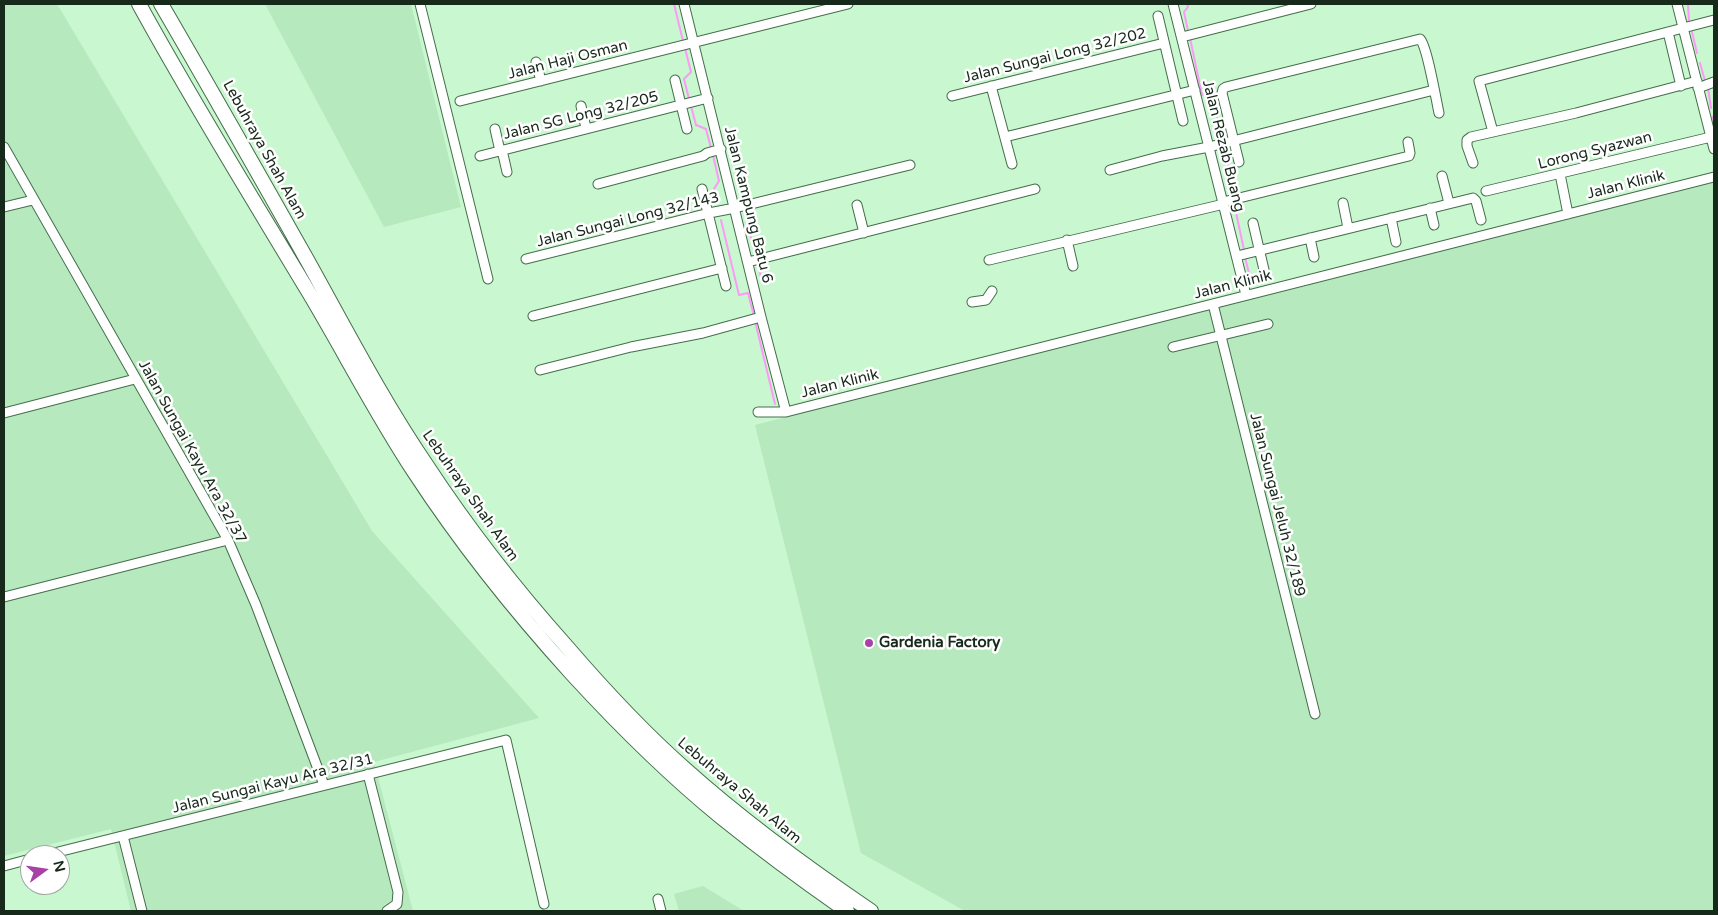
<!DOCTYPE html>
<style>
body{margin:0}
#map{position:relative;width:1718px;height:915px;overflow:hidden;background:#c9f7cf;font-family:"Varela Round",sans-serif}
canvas{display:block}
.frame{position:absolute;inset:0;border:5px solid #17291a;pointer-events:none}
.north{position:absolute;left:20px;top:845px;width:50px;height:50px;box-sizing:border-box;background:#fff;border:1px solid #a2a9a3;border-radius:50%;rotate:76deg;font-size:14px;font-weight:700;line-height:20px;text-align:center;color:#17291a}
.north::after{content:'';display:block;margin:auto;width:18px;height:22px;background:#a942a6;clip-path:polygon(50% 0,100% 100%,50% 72%,0 100%)}
</style>
<div id="map">
<canvas width="1718" height="915"></canvas>
<div class="frame"></div>
<div class="north">N</div>
</div>
<script>
const g = document.querySelector('canvas').getContext('2d');
g.lineJoin = 'round';
function fill(path, color) { g.fillStyle = color; g.fill(path, 'evenodd'); }
function strokePath(path, color, width, dash) { g.strokeStyle = color; g.lineWidth = width; g.lineCap = dash ? 'butt' : 'round'; g.setLineDash(dash || []); g.stroke(path); }
function drawText(font, color, halo, rows, align = 'center') {
  g.font = font + ' "Varela Round",sans-serif'; g.lineWidth = 5; g.setLineDash([]); g.textBaseline = 'middle'; g.strokeStyle = halo; g.fillStyle = color; for (const [text, x, y, turn = 0] of rows) {
    g.save(); g.translate(x, y); g.rotate((+turn || 0) * Math.PI / 180); g.textAlign = isNaN(turn) ? turn : align; if (halo) g.strokeText(text, 0, 0); g.fillText(text, 0, 0); g.restore();
  }
}
const built = new Path2D(`
 M4,4H57L372,531L539,718L374,762L413,911H131L111,829L4,856Z
 M265,4H411L461,207L384,227Z
 M1714,181V911H965L861,853L755,425Z
 M703,886L744,911H679L674,894Z`);
const stream = new Path2D(`
 M674,4L683,41
 M1187,4L1188,7L1184,12L1188,31
 M1688,4L1689,21
 M1692,32L1697,53
 M1190,38L1202,95L1211,93L1222,137
 M685,48L691,72L684,79L689,99
 M1700,63L1705,81
 M1708,88L1711,108
 M691,106L696,125L706,129L711,148
 M1713,117L1714,124
 M1226,152C1229,167 1230,182 1233,196
 M713,155L719,181L714,189L717,203
 M1234,203L1244,250
 M721,220L739,295L748,293L754,316
 M750,234L756,256
 M1245,257L1251,282
 M758,263L762,282
 M755,321L775,404`);
const minor = new Path2D(`
 M420,4L488,279
 M684,4L761,317L786,412
 M1173,4L1246,295
 M1677,4L1714,149
 M1158,16L1183,121
 M1668,32L1681,86
 M1182,37L1311,4
 M536,62L541,81
 M675,80L687,129
 M991,86L1012,164
 M1698,88L1714,82
 M952,96L1164,43
 M460,101L848,4
 M581,106L586,128
 M495,129L500,151
 M1493,132L1479,81L1714,20
 M1005,137L1195,90
 M4,147L228,540L256,605L324,785
 M502,150L507,172
 M480,156L708,98
 M1239,162L1222,93L1223,89L1226,87L1420,39C1427,46 1436,99 1439,113
 M1473,163L1467,146V140L1471,137L1576,113L1697,81
 M1110,170L1162,156L1209,147L1434,90
 M1560,174L1568,214
 M1442,176L1449,203
 M598,184L703,156L707,153L721,149
 M702,189L726,286
 M1486,191L1711,137
 M1223,202L1409,156L1410,153L1408,142
 M1343,203L1348,228
 M857,205L864,233
 M4,207L33,200
 M1430,208L1434,225
 M1391,218L1396,242
 M1253,223L1265,274
 M1310,238L1314,257
 M1067,240L1073,266
 M1237,256L1473,198L1476,201L1481,220
 M526,259L709,213L735,208L910,165
 M989,260L1224,204
 M748,262L1035,189
 M972,302L986,300L992,291
 M1213,304L1315,714
 M533,316L722,268
 M1173,347L1268,324
 M540,370L631,347L703,333L761,317
 M758,412H786L1714,177
 M4,413L135,379
 M4,597L228,540
 M368,774L398,892L397,904L387,911
 M123,836L142,911
 M46,855L506,740L544,904
 M4,866L30,859
 M658,899L661,911`);
const highway = new Path2D(`
 M139,4C192,101 251,196 308,291C344,351 376,414 415,473C462,545 515,611 573,675C619,725 668,774 721,817C762,850 804,881 847,911
 M161,4C210,88 258,173 306,258C345,328 382,400 427,466C469,530 516,590 567,647C604,690 642,731 685,769C743,821 806,867 871,911`);
const markers = [
 [869,643,5,"#a942a6"]
];
const streetNames = [
 ["Jalan Sungai Long 32/202",1055,56,-14],
 ["Jalan Haji Osman",568,60,-14],
 ["Jalan SG Long 32/205",581,116,-14],
 ["Jalan Rezab Buang",1223,146,76],
 ["Lebuhraya Shah Alam",264,150,61],
 ["Lorong Syazwan",1595,151,-14],
 ["Jalan Klinik",1626,185,-14],
 ["Jalan Kampung Batu 6",748,205,76],
 ["Jalan Sungai Long 32/143",628,220,-14],
 ["Jalan Klinik",1233,285,-14],
 ["Jalan Klinik",840,384,-14],
 ["Jalan Sungai Kayu Ara 32/37",192,452,61],
 ["Lebuhraya Shah Alam",470,496,55],
 ["Jalan Sungai Jeluh 32/189",1277,505,76],
 ["Jalan Sungai Kayu Ara 32/31",273,784,-14],
 ["Lebuhraya Shah Alam",739,791,40]
];
const poiNames = [
 ["Gardenia Factory",879,643]
];
fill(built, '#b6e9bd');
strokePath(stream, '#fc9af8', 2);
strokePath(minor, '#446e4b', 11);
strokePath(highway, '#446e4b', 16);
strokePath(minor, '#fff', 9);
strokePath(highway, '#fff', 14);
for (const [x, y, r, color] of markers) { const dot = new Path2D(); dot.arc(x, y, r, 0, 2 * Math.PI); g.fillStyle = color; g.fill(dot); strokePath(dot, '#fff', 2); }
drawText('15px', '#17291a', '#fff', streetNames);
drawText('bold 15px', '#17291a', '#fff', poiNames, 'left');
</script>
